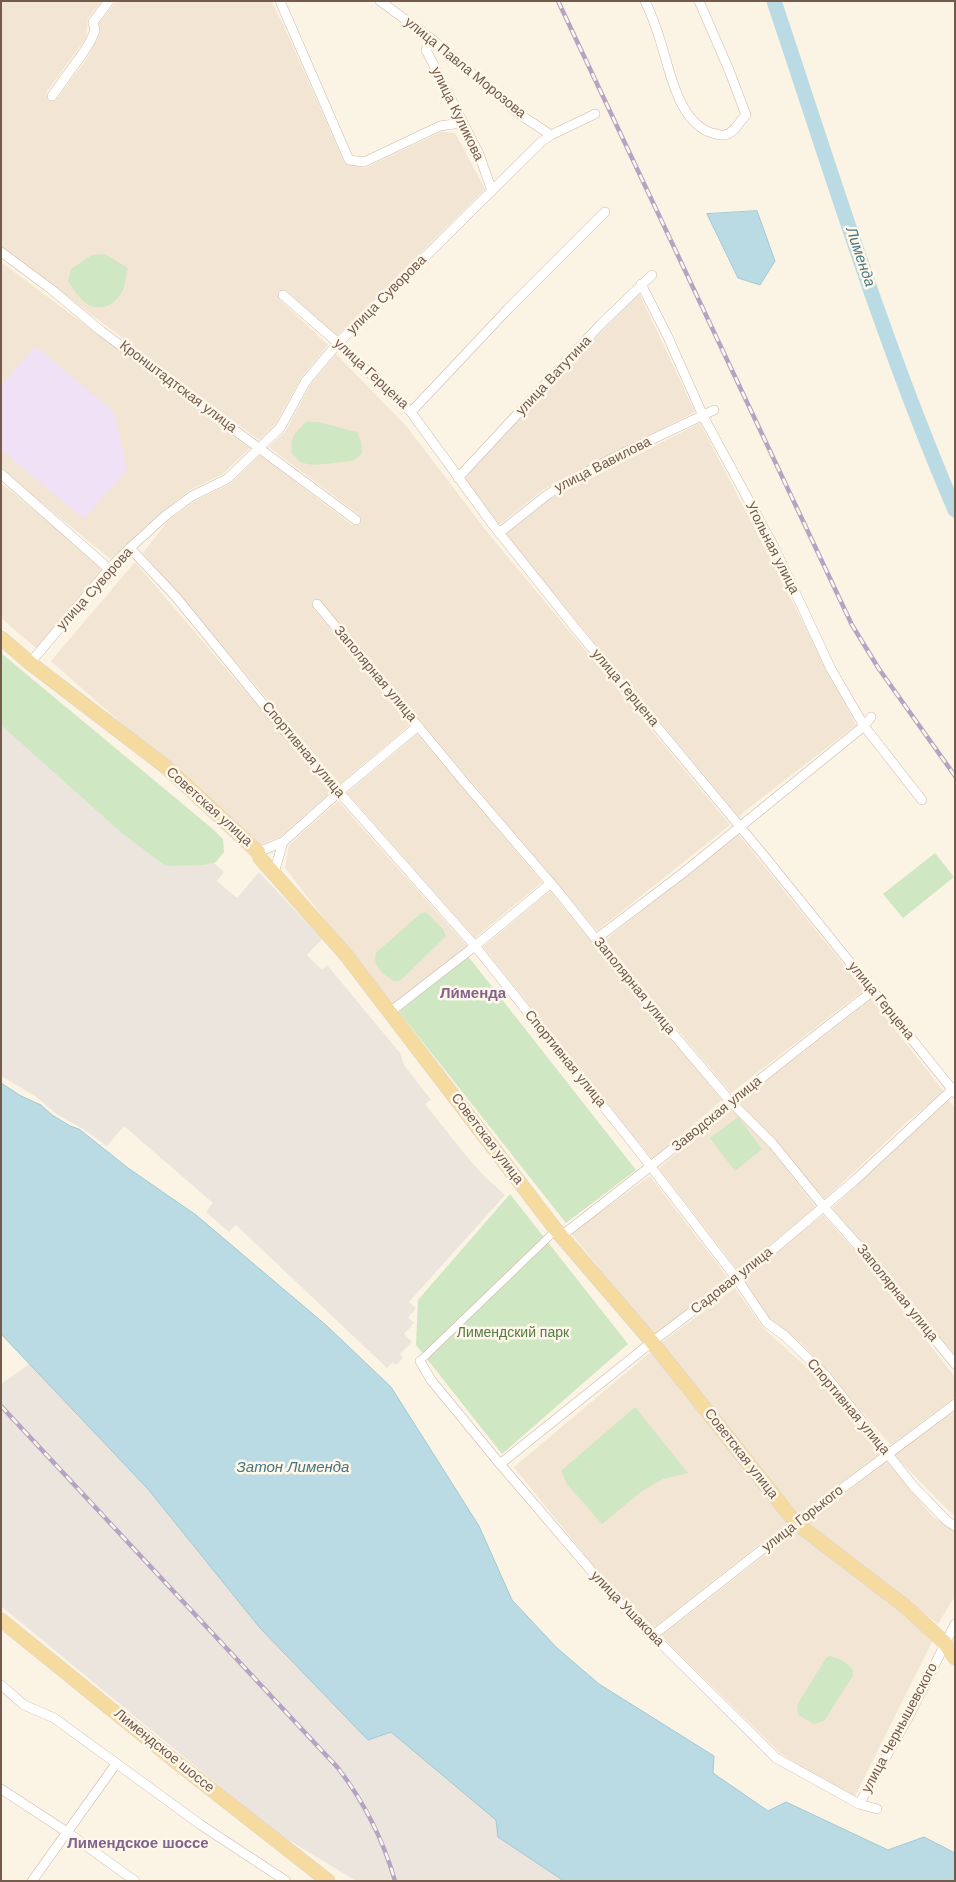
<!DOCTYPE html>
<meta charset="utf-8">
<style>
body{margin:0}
#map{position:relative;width:956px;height:1882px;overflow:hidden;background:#fbf3e4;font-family:Helvetica,sans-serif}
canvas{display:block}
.frame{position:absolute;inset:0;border:2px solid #725b4b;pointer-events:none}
</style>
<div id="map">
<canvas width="956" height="1882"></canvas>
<div class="frame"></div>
</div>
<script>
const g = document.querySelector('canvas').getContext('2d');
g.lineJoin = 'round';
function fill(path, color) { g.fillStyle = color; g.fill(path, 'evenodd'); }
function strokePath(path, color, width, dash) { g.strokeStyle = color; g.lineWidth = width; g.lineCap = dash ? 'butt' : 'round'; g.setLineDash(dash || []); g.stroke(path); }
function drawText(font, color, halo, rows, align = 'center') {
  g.font = font + ' Helvetica,sans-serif'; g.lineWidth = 5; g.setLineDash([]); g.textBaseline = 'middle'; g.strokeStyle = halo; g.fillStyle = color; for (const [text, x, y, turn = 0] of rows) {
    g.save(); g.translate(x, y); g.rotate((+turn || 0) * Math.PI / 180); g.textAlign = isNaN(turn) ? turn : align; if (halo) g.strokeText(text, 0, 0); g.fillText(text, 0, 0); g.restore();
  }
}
const residential = new Path2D(`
 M1,1H102L88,18L86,38L46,93L48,100H56L88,57L100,32L99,23L117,1H271L283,24L345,164L365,168L441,132L455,133L485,189L336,337L287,291H279V299L328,345L301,378L275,425L259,440L1,247Z
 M1,262L250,448L223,474L190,490L162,512L117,564L1,470Z
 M639,293L695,412L544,489L498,526L463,481L489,449Z
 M336,354L407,427L487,532L730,825L597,931L318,599L313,608L410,725L340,784L143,553L169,520L195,501L230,484L260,455L352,525L360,524L359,515L269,447L285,432L311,384Z
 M700,423L856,725L746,810L739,817L505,535L550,499Z
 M1,483L110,573L42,653L1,618Z
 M135,562L331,792L280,837L259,845L51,661Z
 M417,734L542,882L475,938L347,793Z
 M338,801L468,947L393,1007L285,868L289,845Z
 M738,834L864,990L731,1093L646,992L605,940Z
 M550,891L722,1100L652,1159L483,947Z
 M871,999L944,1092L909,1120L825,1199L739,1102Z
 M948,1099L955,1108V1359L832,1208Z
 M731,1108L740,1115L769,1147L816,1207L738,1271L659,1168Z
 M650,1176L728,1278L654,1336L571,1233Z
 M823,1215L859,1255L955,1377V1397L891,1445L802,1344L769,1319L741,1280Z
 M735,1288L764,1329L822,1381L882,1452L799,1514L661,1343Z
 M652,1351L789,1521L652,1629L615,1593L514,1467Z
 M955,1411V1517L893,1454Z
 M887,1461L933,1517L955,1529V1596L938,1624L807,1523Z
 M797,1530L934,1638L853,1800L780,1753L661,1636Z`);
const industrial = new Path2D(`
 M1,675L224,872L217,881L237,898L259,872L322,939L307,955L322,970L327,965L400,1053L404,1065L431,1100L425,1104L468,1158L483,1175L505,1195L409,1302L416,1308L408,1318L414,1323L404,1334L412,1342L400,1354L403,1358L396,1365L393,1362L387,1368L236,1225L229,1232L206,1212L213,1203L124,1126L107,1146L83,1129L58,1115L35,1096L1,1076Z
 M29,1364L571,1881H356L274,1831L1,1606V1384Z`);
const education = new Path2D(`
 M35,346L114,412L127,470L84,519L1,450V386Z`);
const green = new Path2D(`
 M105,254L128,268C126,274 126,281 124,287C118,305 98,315 83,301C77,295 73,288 68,281L71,269L92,255Z
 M306,422H318L357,432L361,442L362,454L352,461L314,465L302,463L292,454C290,438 294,433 306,422Z
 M1,653L214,830L223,839L224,852L216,862L204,865L166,866L123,834L1,725Z
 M935,853L954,877L903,918L883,894Z
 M426,912L443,929L446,936L403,978L399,981H394C383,974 372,966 376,953L421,913Z
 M467,955L636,1170L566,1223L399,1012Z
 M738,1117L762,1149L735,1171L710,1138Z
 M510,1194L628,1344L502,1454L416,1345L418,1300Z
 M635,1407L688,1473L663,1479L642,1491L602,1524L567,1484L561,1471Z
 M830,1656C839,1658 847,1663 853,1670V1675L825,1720L814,1724L798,1715L797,1705L826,1658Z`);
const water = new Path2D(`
 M757,211L775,261L760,285L738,278L707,214Z
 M1,1083L21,1096L41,1105L52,1115L70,1126L79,1129L128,1168L196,1215L327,1326L391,1387L479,1526L512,1600L557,1648L599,1684L714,1756L713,1773L768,1811L786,1802L888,1850L924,1837L955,1853V1881H564L498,1837L496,1820L391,1732L368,1740L260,1628L148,1489L1,1334Z`);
const river = new Path2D(`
 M774,1C831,171 884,345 955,510`);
const pedestrian = new Path2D(`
 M420,1361L556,1230`);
const minor = new Path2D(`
 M280,1L349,160L364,162L440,126L461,123
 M380,1L433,40L519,114L551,135
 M645,1C651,13 656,27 660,40C670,70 677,118 709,132C713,133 719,136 724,135C734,134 739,122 746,115L729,70L699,1
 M433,40L426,50L479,154L492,191
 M52,96L83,53L91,40L95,30L93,22L109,1
 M1,252L51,289L101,331L356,520
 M641,284L667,335L704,418L774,547L831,669L864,726L922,800
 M283,295L338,343L411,412L493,525L576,629L766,858L955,1093
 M411,412L508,309L605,212
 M1,474L109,569
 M458,478L601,324L652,275
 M499,533L547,495L563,485L617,456L714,410
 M130,548L176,597L285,731L475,946L635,1146L737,1279L767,1323L785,1336L827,1377L914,1487L947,1521L955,1526
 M317,604L465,783L560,894L641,996L730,1101L773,1144L824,1207L863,1251L955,1364
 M30,663L109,569L130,548L165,516L192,496L227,479L280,428L306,381L338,343L541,142L551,135L595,114
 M258,852L283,842L339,792L418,726
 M274,873L283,842
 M596,939L683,873L864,726L871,717
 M390,1012L475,946L551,883
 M561,1236C666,1156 768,1071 873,991
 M420,1361L431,1380L500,1464L612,1595L776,1758L859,1804L877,1809
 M500,1464L652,1342L769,1253L854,1181L955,1087
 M652,1636L796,1523L955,1404
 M1,1685L24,1705L54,1718L201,1825L286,1881
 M1,1789L67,1832L135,1881
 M859,1804L908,1718L955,1624
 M32,1881L116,1764`);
const primary = new Path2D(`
 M1,638L30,663L166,767L258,852L260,858L346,955L556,1230L652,1342L796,1523L906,1607L945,1643L955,1658
 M1,1620L175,1761L328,1881`);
const rail = new Path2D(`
 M558,1L852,625L879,669L955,776
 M1,1406L338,1768C364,1802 383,1839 395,1881`);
const streetNames = [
 ["улица Павла Морозова",465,68,39],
 ["улица Куликова",457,114,64],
 ["улица Суворова",387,295,-45],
 ["улица Герцена",371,374,43],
 ["улица Ватутина",554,376,-47],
 ["Кронштадтская улица",178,387,37],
 ["улица Вавилова",603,465,-27],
 ["Угольная улица",772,548,63],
 ["улица Суворова",95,589,-48],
 ["Заполярная улица",375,674,50],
 ["улица Герцена",625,688,50],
 ["Спортивная улица",303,750,50],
 ["Советская улица",209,807,42],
 ["Заполярная улица",634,986,51],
 ["улица Герцена",881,1001,51],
 ["Спортивная улица",565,1059,51],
 ["Заводская улица",717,1114,-39],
 ["Советская улица",487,1139,53],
 ["Садовая улица",732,1281,-38],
 ["Заполярная улица",897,1293,51],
 ["Спортивная улица",848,1407,50],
 ["Советская улица",741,1454,52],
 ["улица Горького",803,1519,-38],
 ["улица Ушакова",627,1609,46],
 ["улица Чернышевского",900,1728,-62],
 ["Лимендское шоссе",164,1751,39]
];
const parkNames = [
 ["Лимендский парк",513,1333]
];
const waterNames = [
 ["Лименда",860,257,71],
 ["Затон Лименда",293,1468]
];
const neighbourhoodNames = [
 ["Ли́менда",473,994],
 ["Лимендское шоссе",138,1844]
];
fill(residential, '#f2e5d3');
fill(industrial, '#ebe5de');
fill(education, '#f0e1f7');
fill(green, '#d0e7c3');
fill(water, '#badbe3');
strokePath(water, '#a0c9d4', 1);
strokePath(river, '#badbe3', 15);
strokePath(pedestrian, '#ccbbab', 8);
strokePath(minor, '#ccbbab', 10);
strokePath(primary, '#dad4d0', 15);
strokePath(pedestrian, '#fff', 7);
strokePath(minor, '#fff', 9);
strokePath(primary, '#f6dba0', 14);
strokePath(rail, '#b6a3c3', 4.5);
strokePath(rail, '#fef7ea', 2.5, [8]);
drawText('14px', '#725b4b', '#fef7ea', streetNames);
drawText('14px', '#547c46', '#fef7ea', parkNames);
drawText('italic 15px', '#467684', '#fef7ea', waterNames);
drawText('bold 15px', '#82638e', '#fef7ea', neighbourhoodNames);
</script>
